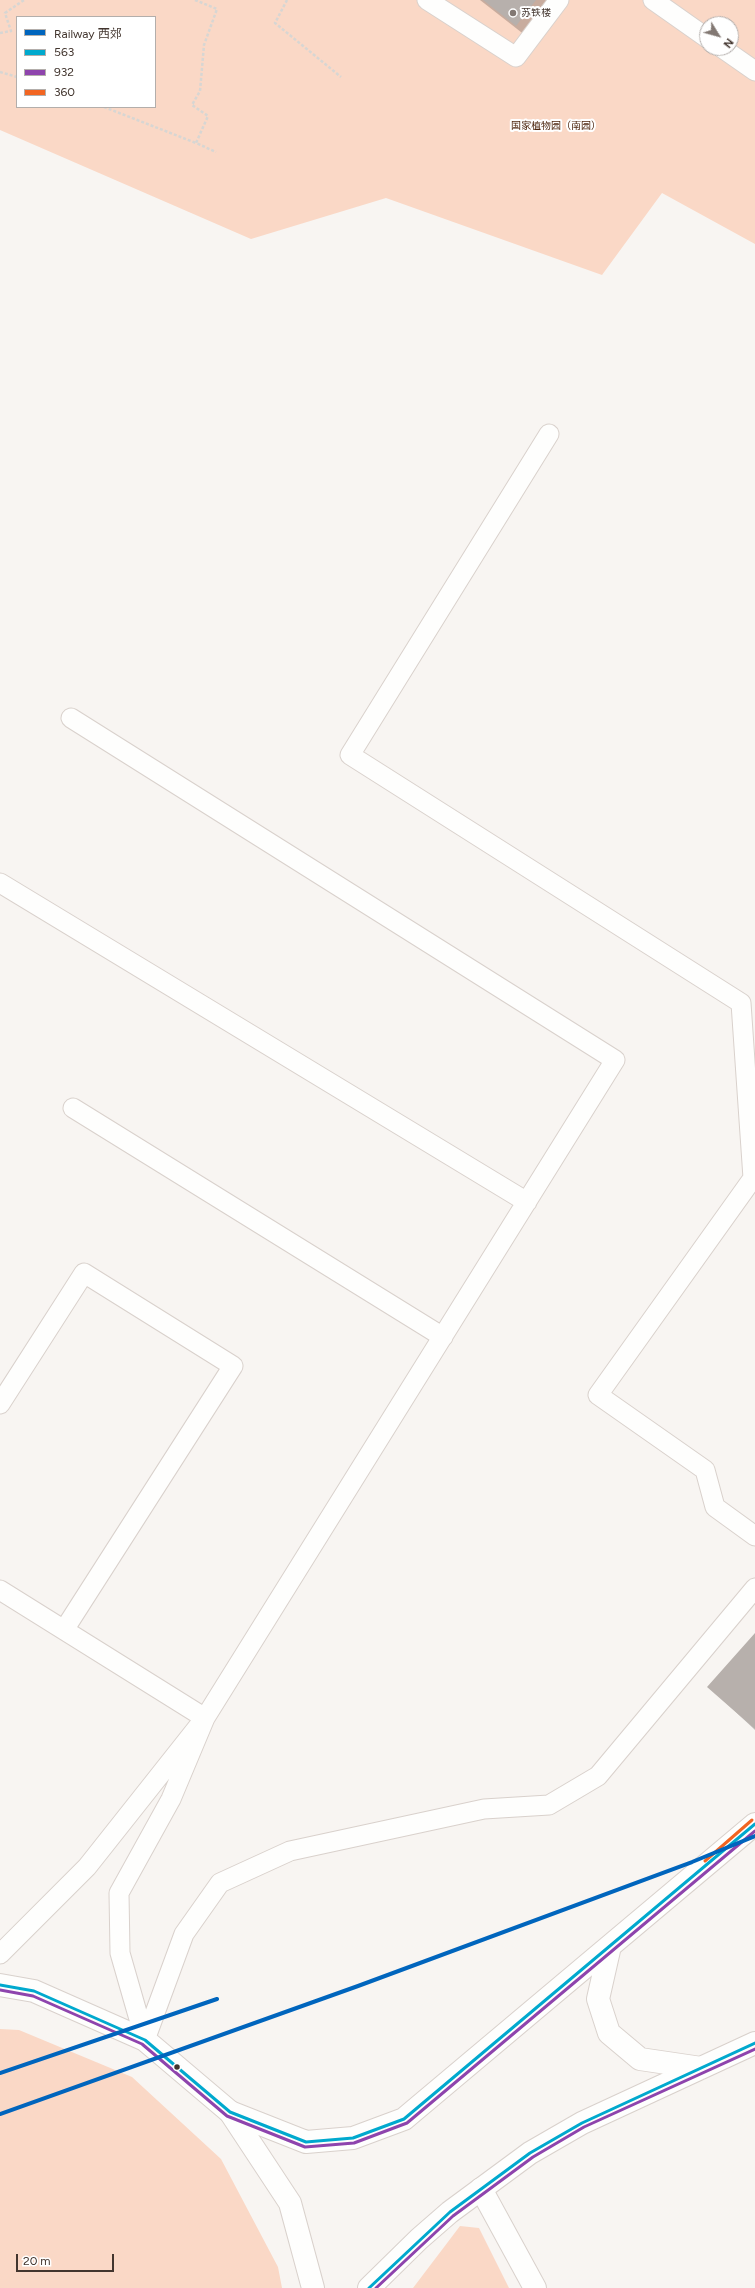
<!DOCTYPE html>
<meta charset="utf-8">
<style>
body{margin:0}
#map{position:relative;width:755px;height:2288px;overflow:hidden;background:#f8f5f2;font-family:Figtree,"Noto Sans SC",sans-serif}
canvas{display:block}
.legend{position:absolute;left:16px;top:16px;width:140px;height:92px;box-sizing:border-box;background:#fff;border:1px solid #b3aeab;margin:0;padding:5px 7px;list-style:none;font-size:12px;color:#42352e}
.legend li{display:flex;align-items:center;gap:8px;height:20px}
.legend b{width:20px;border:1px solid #b3aeab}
.north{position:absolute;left:699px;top:16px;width:40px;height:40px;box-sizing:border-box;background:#fff;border:1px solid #b3aeab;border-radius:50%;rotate:127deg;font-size:11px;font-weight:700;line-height:16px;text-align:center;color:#42352e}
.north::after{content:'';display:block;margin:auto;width:14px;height:18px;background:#827873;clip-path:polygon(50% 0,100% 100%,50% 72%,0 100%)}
.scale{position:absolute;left:16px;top:2254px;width:98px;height:18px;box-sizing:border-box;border:2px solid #42352e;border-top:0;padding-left:5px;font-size:12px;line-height:14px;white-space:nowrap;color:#42352e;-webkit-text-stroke:3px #fff;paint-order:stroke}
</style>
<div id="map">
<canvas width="755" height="2288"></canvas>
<ul class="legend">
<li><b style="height:5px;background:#0065bd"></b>Railway 西郊</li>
<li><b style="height:5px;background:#00a9ce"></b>563</li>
<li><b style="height:5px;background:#8e44ad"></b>932</li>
<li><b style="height:5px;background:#f26522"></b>360</li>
</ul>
<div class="north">N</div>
<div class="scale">20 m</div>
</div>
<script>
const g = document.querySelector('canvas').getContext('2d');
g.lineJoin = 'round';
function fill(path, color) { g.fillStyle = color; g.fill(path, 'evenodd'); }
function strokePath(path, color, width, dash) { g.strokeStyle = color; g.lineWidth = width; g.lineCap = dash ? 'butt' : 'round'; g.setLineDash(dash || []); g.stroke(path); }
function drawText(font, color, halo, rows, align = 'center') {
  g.font = font + ' Figtree,"Noto Sans SC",sans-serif'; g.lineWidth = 4; g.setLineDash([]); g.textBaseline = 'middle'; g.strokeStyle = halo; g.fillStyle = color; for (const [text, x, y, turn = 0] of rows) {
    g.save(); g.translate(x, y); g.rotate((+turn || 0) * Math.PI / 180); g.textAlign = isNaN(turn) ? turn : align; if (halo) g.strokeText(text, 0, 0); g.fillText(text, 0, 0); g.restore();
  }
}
const green = new Path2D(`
 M0,0H755V244L662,193L602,275L386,198L251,239L0,130ZM17,17H155V107H17ZM707,24H731V48H707Z
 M0,2029L19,2030L132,2077L221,2159L278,2267L282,2288H0Z
 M460,2226L479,2228L509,2288H413Z`);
const shadow = new Path2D(`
 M480,0H568L535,43Z
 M755,1635V1730L709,1687Z`);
const building = new Path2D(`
 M483,0H536L516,26Z
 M755,1633V1729L707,1687Z`);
const path = new Path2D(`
 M195,0L217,9L204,45L200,91L192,105L208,116L196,143L216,152
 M287,0L275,23L341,77
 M0,33L11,31L5,13L24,0
 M0,72L17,77
 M104,107L196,143`);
const service = new Path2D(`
 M427,0L516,57L559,0
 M653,0L707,38
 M722,48L755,71
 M549,434L350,755L741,1003L753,1178L598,1395L705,1470L715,1507L755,1536
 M0,883L527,1202
 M73,1108L443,1337
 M0,1404L84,1273L233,1366L64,1630
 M0,1590L205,1718L615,1060L71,718
 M0,1954L87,1867L205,1718L171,1799L119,1893L120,1953L145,2040
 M145,2040L184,1934L220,1883L290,1851L484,1809L549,1805L598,1776L755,1588`);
const minor = new Path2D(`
 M481,2189L535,2288`);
const tertiary = new Path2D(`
 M610,1946L598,1999L609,2033L640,2059L701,2068
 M230,2112L306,2142L353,2138L404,2119L755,1824
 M369,2288L419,2239L450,2212L530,2153L582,2123L755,2043`);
const primary = new Path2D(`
 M0,1985L34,1991L145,2040L230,2112L290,2203L313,2288`);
const bus1 = new Path2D(`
 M0,1985L34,1991L145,2040L230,2112L306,2142L353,2138L404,2119L755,1824
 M369,2288L450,2212L530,2153L582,2123L755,2043`);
const bus2 = new Path2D(`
 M0,1990L33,1996L142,2044L227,2116L305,2147L354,2143L407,2123L755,1831
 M376,2288L453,2216L533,2157L584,2127L755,2049`);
const bus3 = new Path2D(`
 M705,1861L752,1820`);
const rail1 = new Path2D(`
 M0,2073L217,1999
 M0,2114L358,1986L692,1862L755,1836`);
const markers = [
 [513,13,4,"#827873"],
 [177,2067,3.5,"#42352e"]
];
const poiNames = [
 ["苏铁楼",521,13]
];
const parkNames = [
 ["国家植物园（南园）",556,126]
];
fill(green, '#fad8c6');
fill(shadow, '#0003');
fill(building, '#b7b0ac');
strokePath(service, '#d9d1cc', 21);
strokePath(minor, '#d9d1cc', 24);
strokePath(tertiary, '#d9d1cc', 24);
strokePath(primary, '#d9d1cc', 24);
strokePath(path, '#d7d6d3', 2.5, [3, 2]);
strokePath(service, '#fefefd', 19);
strokePath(minor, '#fefefd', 22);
strokePath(tertiary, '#fefefd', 22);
strokePath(primary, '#fefefd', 22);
strokePath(bus1, '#00a9ce', 3);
strokePath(bus2, '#8e44ad', 3);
strokePath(bus3, '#f26522', 3);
strokePath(rail1, '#0065bd', 4);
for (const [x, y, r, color] of markers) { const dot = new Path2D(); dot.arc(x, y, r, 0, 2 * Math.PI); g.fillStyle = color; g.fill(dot); strokePath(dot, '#fff', 1.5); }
drawText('10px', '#42352e', '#fff', poiNames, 'left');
drawText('10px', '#4c250e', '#fff', parkNames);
</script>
